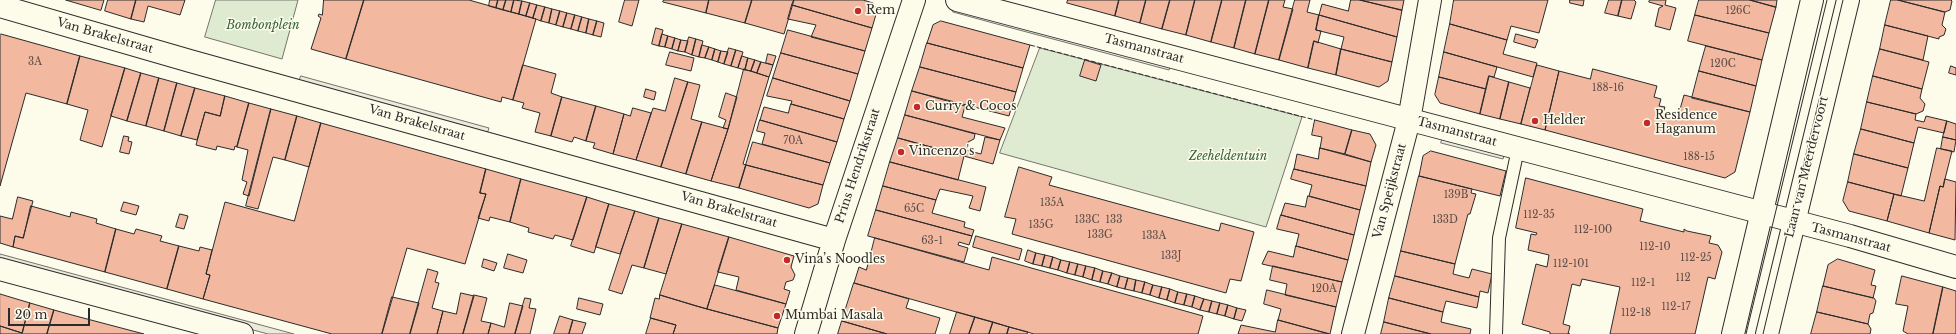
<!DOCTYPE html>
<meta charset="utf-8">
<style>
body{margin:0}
#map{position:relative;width:1956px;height:334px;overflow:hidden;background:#fdfbea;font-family:"Libre Baskerville",serif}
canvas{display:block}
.scale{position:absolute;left:8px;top:308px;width:82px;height:18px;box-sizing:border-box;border:2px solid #2b2b2b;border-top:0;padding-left:5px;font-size:12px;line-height:14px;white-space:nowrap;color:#2b2b2b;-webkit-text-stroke:3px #fdfbea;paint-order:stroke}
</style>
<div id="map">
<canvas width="1956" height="334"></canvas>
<div class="scale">20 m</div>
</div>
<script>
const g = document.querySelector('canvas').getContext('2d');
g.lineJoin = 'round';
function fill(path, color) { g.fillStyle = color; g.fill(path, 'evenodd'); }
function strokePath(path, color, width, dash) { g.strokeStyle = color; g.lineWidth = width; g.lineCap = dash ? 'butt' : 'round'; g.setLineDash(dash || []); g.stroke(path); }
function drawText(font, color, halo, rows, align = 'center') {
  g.font = font + ' "Libre Baskerville",serif'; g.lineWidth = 3; g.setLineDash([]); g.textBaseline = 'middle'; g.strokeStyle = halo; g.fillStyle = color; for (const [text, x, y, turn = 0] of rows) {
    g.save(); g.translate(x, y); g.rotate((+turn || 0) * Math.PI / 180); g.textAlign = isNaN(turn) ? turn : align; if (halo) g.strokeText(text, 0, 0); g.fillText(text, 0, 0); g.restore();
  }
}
const green = new Path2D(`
 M216,0H298L282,59L205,37Z
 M1040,48L1302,117L1266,227L1000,153Z`);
const parking = new Path2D(`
 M955,6L1171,64L1169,70L993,23L953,12Z
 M301,76L489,128L487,134L299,82Z
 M1443,137L1505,153L1503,159L1441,143Z
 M0,254L294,334H268L0,261Z`);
const building = new Path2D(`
 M66,0H104L101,10Z
 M108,0H136L131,19L105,11Z
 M136,0H185L180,15L148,6L144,22L131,19Z
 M324,0H364L346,59L311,49L321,18L318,16L319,14L322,15Z
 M364,0H469L536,19L513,100L502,97L501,102L346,59Z
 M490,0H498L496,8L489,6Z
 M498,0H506L503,10L496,8Z
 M506,0H514L511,12L503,10Z
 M514,0L522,1L519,14L511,12Z
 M625,0H639L632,26L619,22Z
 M664,0H709L706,13L663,2Z
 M709,0H752L745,23L706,13Z
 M752,0H794L784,34L745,23Z
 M794,0H863L873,3L877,11L872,28L792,5Z
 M1068,0H1119L1115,16L1067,3Z
 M1119,0H1146L1140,23L1115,16Z
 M1146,0H1170L1162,29L1140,23Z
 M1170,0H1195L1186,35L1162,29Z
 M1195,0H1222L1211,42L1186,35Z
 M1222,0H1246L1234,48L1211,42Z
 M1246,0H1269L1255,54L1234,48Z
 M1269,0H1285L1283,7L1293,9L1279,60L1255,54Z
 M1295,0H1310L1307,12L1319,15L1316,30L1321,31L1318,43L1314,41L1308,68L1279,60Z
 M1351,0H1360L1402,10L1397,37L1319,15L1322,4L1348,11Z
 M1360,0H1404L1402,10Z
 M1454,0H1548L1539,33L1511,26L1507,40L1450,24Z
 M1570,0H1584L1583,6L1570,3Z
 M1609,0H1622L1618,16L1605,13Z
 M1622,0H1634L1636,2L1631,19L1618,16Z
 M1650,0H1666L1665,5L1676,8L1670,30L1655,26L1659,8L1663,6L1649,2Z
 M1699,0H1750L1776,7L1769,33L1695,15Z
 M1750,0H1777L1776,7Z
 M1891,0H1898L1945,12L1942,25L1946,29L1944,35L1939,37V39L1885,25Z
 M1898,0H1951L1952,1L1950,10L1945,12Z
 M522,1L530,3L526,16L519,14Z
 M530,3L537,5L533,18L526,16Z
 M537,5L545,7L541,21L533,18Z
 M792,5L872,28L865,51L811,37L816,25L788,19Z
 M545,7L552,9L549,23L541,21Z
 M552,9L560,11L556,25L549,23Z
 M560,11L567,13L563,27L556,25Z
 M567,13L575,15L571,29L563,27Z
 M575,15L582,17L578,31L571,29Z
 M1319,15L1397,37L1392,62L1341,49L1344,37L1316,30Z
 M1695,15L1769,33L1762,60L1688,41Z
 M582,17L589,19L586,33L578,31Z
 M589,19L597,21L593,35L586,33Z
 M597,21L604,23L601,37L593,35Z
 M941,21L1030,45L1023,68L927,43L933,25Z
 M1450,24L1507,40L1503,54L1537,63L1533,77L1444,52Z
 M1885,25L1928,36L1923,60L1880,49Z
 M656,28L663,30L659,46L652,44Z
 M788,30L865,51L858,74L781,53Z
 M1,34L80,56L67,104L26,93L0,186V35Z
 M662,34L668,36L665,47L659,46Z
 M1516,34L1538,40L1535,48L1514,42Z
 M668,36L675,38L672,49L665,47Z
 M689,37L696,39L692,55L685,52Z
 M675,38L681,40L678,51L672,49Z
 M696,39L703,41L699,57L692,55Z
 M681,40L688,41L685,52L678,51Z
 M1314,41L1341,49L1336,75L1308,68Z
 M927,43L1023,68L1016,92L920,67Z
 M702,45L709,47L705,58L699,57Z
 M1706,46L1762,60L1756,86L1699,71Z
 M709,47L715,49L712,60L705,58Z
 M729,48L736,50L731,66L724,64Z
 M715,49L721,51L718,62L712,60Z
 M1341,49L1392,62L1388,81L1379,87L1336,75Z
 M1880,49L1929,62L1922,89L1873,76Z
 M736,50L743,52L738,68L731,66Z
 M721,51L728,52L724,64L718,62Z
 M670,52L694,58L691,71L666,65Z
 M1444,52L1497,67L1494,77L1489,76L1486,89L1439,77Z
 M781,53L858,74L850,101L773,78Z
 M768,54L776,56L773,65L766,63Z
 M80,56L125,68L102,147L80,140L88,110L67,104Z
 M742,56L748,58L745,70L738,68Z
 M748,58L755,60L751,71L745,70Z
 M755,60L761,62L757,73L751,71Z
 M1085,60L1101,65L1096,81L1080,76Z
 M761,62L773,65L769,77L757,73Z
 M523,65L556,74L551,93L562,97L551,136L535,132L540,113L522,108L524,103L513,100Z
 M1537,65L1559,71L1545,130L1521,124Z
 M1951,66L1956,68V75L1949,73Z
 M920,67L1016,92L1009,116L912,91Z
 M125,68L141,73L127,121L111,116Z
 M744,69L769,77L743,164L746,165L739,188L711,181L728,129Z
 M1593,69L1657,86L1654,97L1661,99L1659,106L1665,107L1662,116L1677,120L1684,95L1750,112L1735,172L1725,178L1545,130L1559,71L1590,79Z
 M1699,71L1756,86L1750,112L1692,98Z
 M141,73L159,78L146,126L127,121Z
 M1489,76L1509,82L1500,119L1480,114Z
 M1873,76L1922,89L1920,98L1925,104L1923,111L1916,114L1867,102Z
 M1439,77L1486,89L1480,114L1440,103L1435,95Z
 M159,78L177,83L164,131L146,126Z
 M675,78L688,82L661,167L636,160L653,108L665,111Z
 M773,78L850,101L844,119L791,104L792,101L767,96Z
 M688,82L700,85L691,119L702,122L686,174L661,167Z
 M1509,82L1530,88L1521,124L1500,119Z
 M177,83L195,88L181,136L164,131Z
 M195,88L225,96L220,116L205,112L197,140L181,136Z
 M646,89L656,92L654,100L644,97Z
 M912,91L965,106L962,117L1005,128L1000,140L905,115Z
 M726,93L737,97L728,129L723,128L726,120L719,117Z
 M225,96L249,103L237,147L235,146L234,150L217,146L216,150L196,145L205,112L220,116Z
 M562,97L596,106L586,141L574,137L572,142L551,136Z
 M1867,102L1916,114L1915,120L1924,122L1926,116L1947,121L1944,133L1918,127L1914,143L1861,129Z
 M249,103L271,109L249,196L243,194L247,182L242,180L248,150L237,147Z
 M791,104L844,119L837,142L760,120L764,107L788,113Z
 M596,106L624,114L613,154L593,148L595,143L586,141Z
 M633,108L651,113L636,160L613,154L624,114L630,116Z
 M271,109L297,116L285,160L273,157L258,209L246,206Z
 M905,115L975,134L974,139L968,142L966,150L981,154L985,137L1000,140L993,164L898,138Z
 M297,116L321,123L309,167L285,160Z
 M760,120L837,142L830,163L762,144L765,133L757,131Z
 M1315,120L1352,130L1345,154L1320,148L1322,137L1312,135Z
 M1947,121L1956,124V140L1943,137Z
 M702,122L728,129L711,181L686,174Z
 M321,123L486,169L480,193L486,194L465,264L407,248L382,334H332L203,299L210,275L206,274L225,202L294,221Z
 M1861,129L1914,143L1908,168L1854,154Z
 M1352,130L1370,134L1376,145L1371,162L1345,154Z
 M124,136L129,137L128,141L132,142L129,154L120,152Z
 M1943,137L1956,140L1954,152L1941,149Z
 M898,138L964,156L958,180L890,162Z
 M753,142L830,163L823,185L746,165Z
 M1320,148L1371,162L1366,186L1294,169L1297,154L1318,159Z
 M1937,148L1952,151L1943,187L1940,186L1929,233L1887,221L1894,194L1924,201Z
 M1431,151L1506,171L1500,196L1419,176L1423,156Z
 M1854,154L1908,168L1901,196L1848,182Z
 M890,162L986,187L980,211L969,208L973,196L940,189L936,200L883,186Z
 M746,165L823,185L818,204L809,208L739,188Z
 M1019,167L1052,177L1049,185L1148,212L1219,231L1221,223L1254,232L1241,281L1230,279L1226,293L1012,234L1016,219L1005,217Z
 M486,169L521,179L510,222L490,217L489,221L478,218L486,194L480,193Z
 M1294,169L1366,186L1360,210L1309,196L1312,185L1291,179Z
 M1419,176L1472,189L1471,193L1476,194L1470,214H1468L1455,264L1401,251Z
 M1526,178L1643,209L1640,221L1684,232V229L1687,231L1711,236L1709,243L1718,245L1722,252L1715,279L1708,277L1695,334H1610L1620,287L1582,279L1580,286L1572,284L1563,324L1570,326L1568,334H1570H1550V332L1522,324L1536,264L1547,267L1549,255L1528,250L1531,234L1536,235L1537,233L1516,228Z
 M521,179L587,197L573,240L555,235L553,239L528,232L529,228L510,222Z
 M1945,179L1956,182L1955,240L1929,233L1940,186L1943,187Z
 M1848,182L1894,194L1887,221L1849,211L1843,201Z
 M883,186L936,200L932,213L965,222L964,227L974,230L972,236L876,210Z
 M1308,196L1360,210L1354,235L1281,215L1285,203L1305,207Z
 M18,197L33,201L23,238L15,236L13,247L0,243V216L12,219Z
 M587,197L609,204L594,253L571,246Z
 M124,202L139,206L136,215L121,211Z
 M609,204L635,211L620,254L596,247Z
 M31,206L70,217L71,212L97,219L96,223L116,229L105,272L13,247L15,236L23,238Z
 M876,210L972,236L969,245L959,242L958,245L968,248L964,262L868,236Z
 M635,211L659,218L644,268L632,265L622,294L609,290Z
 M180,214L188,216L184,229L176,227Z
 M1281,215L1354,235L1348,260L1296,246L1299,234L1277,229Z
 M659,218L682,224L666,274L644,268Z
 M682,224L729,237L707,309L660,295Z
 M116,229L134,234L136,229L162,236L160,241L179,246L167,289L105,272Z
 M976,236L1022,249L1019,260L973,247Z
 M729,237L794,256L791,267L795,275L793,280L786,282L784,289L790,291L786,304L736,290L739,277L718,272Z
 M875,238L989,270L992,257L1203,316L1198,334H1034L854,283L859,267L866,270Z
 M179,246L199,251L200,247L212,250L206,274L210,275L203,299L167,289Z
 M1296,246L1348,260L1342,282L1262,264L1268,251L1293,257Z
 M1028,250L1036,253L1033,264L1025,261Z
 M1401,251L1455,264L1453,274L1469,278L1472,269L1492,274L1488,293L1480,291L1479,297L1395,276Z
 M1036,253L1045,255L1042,266L1033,264Z
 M508,254L527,260L523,273L504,268Z
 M1045,255L1053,257L1050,268L1042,266Z
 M1053,257L1061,260L1058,270L1050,268Z
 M484,259L497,263L494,271L482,267Z
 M1838,259L1875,270L1871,285L1876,286L1873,298L1823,286L1828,265Z
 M1061,260L1070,262L1067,273L1058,270Z
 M1070,262L1078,264L1075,275L1067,273Z
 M1078,264L1086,266L1083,277L1075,275Z
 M1086,266L1095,268L1092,280L1083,277Z
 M1273,266L1342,282L1336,307L1285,295L1287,284L1270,280Z
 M1095,268L1103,271L1100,282L1092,280Z
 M428,269L438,272L435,282L439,283L432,308L443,311L437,334H410Z
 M1103,271L1112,273L1108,284L1100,282Z
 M1112,273L1120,276L1117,287L1108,284Z
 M1120,276L1128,278L1125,289L1117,287Z
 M1395,276L1479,297L1477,308L1446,301L1443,312L1389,298Z
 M1902,276L1943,287L1933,334H1908L1903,331L1908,306L1896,304Z
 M1128,278L1136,280L1134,291L1125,289Z
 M1136,280L1145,282L1142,293L1134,291Z
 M1145,282L1153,285L1150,295L1142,293Z
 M854,283L909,299L906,308L940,318L935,334H887L842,321Z
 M715,285L786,304L778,328L707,309Z
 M1153,285L1162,287L1159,298L1150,295Z
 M1823,286L1874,298L1876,301L1873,313L1870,314L1868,324L1817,312Z
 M1162,287L1170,289L1167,300L1159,298Z
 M1943,287L1956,291V334H1933Z
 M1170,289L1178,292L1175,303L1167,300Z
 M1267,290L1336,307L1330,334L1278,320L1281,309L1264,304Z
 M1178,292L1187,294L1184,305L1175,303Z
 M461,293L474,296L463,334H437L443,311L456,314Z
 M0,294L30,303L22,333L0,326Z
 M1187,294L1195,296L1192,307L1184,305Z
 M474,295L487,298L481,321L491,323L488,334H463Z
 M660,295L696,306L778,328L777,334H673L676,325L650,318L655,298L659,299Z
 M1195,296L1204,299L1200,310L1192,307Z
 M392,297L419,303L410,334H382Z
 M525,298L531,299L529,308L536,309L530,334H515Z
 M579,298L603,304L600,315L577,309Z
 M1389,298L1443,312L1441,322L1471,329L1470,334H1431L1384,322Z
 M1204,299L1212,301L1209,312L1200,310Z
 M1212,301L1220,303L1217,314L1209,312Z
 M30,303L54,310L47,334H0V326L22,333Z
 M510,303L523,306L515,334H488L491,323L504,327Z
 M1220,303L1228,305L1225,316L1217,314Z
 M1228,305L1237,308L1234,319L1225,316Z
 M1237,308L1246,310L1242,321L1234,319Z
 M54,310L72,315L144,334H47Z
 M957,312L975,317L969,334H950Z
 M1817,312L1868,324L1871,329L1870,334H1811Z
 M560,316L573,320L569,334H554Z
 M975,317L993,322L989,334H969Z
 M651,318L676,325L673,334H646Z
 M573,320L586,323L582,334H569Z
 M1278,320L1329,334H1238L1241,325L1275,332Z
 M842,321L887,334H838Z
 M993,322L1009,327L1007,334H989Z
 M1384,322L1431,334H1381Z
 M1009,327L1028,332L1027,334H1007Z`);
const service = new Path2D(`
 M1496,334L1499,238L1518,149`);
const minor = new Path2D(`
 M957,0L1850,236L1956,267
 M0,6L190,61L834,240
 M0,269L242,334
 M806,334L834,240L914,0
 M1353,334L1409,120L1430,0`);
const tertiary = new Path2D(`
 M1733,334L1812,0
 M1767,334L1848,0`);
const tram = new Path2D(`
 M1746,334L1827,0
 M1763,334L1843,0`);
const fence = new Path2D(`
 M1030,45L1315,120`);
const markers = [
 [858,11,4,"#c62828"],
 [917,107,4,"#c62828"],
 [1535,121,4,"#c62828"],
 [1647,123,4,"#c62828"],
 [901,152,4,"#c62828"],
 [787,260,4,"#c62828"],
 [777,316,4,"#c62828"]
];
const numberNames = [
 ["126C",1738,11],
 ["3A",35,62],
 ["120C",1723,64],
 ["188-16",1608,88],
 ["70A",793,141],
 ["188-15",1699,157],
 ["139B",1456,195],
 ["135A",1052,203],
 ["65C",914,209],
 ["112-35",1539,215],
 ["133C",1087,220],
 ["133",1114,220],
 ["133D",1445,220],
 ["135G",1041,225],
 ["112-100",1593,230],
 ["133G",1100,235],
 ["133A",1154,236],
 ["63-1",932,241],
 ["112-10",1655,247],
 ["133J",1171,256],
 ["112-25",1696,258],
 ["112-101",1571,264],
 ["112",1683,278],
 ["112-1",1643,283],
 ["120A",1324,289],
 ["112-17",1676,307],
 ["112-18",1636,313]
];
const poiNames = [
 ["Rem",866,11],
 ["Curry & Cocos",925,107],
 ["Residence",1655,116],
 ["Haganum",1655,130],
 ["Helder",1543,121],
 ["Vincenzo's",909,152],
 ["Vina’s Noodles",795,260],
 ["Mumbai Masala",785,316]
];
const parkNames = [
 ["Bombonplein",263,26],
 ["Zeeheldentuin",1228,157]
];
const streetNames = [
 ["Van Brakelstraat",105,36,16],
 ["Tasmanstraat",1144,49,15],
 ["Van Brakelstraat",417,123,16],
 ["Tasmanstraat",1457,132,15],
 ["Prins Hendrikstraat",858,166,-72],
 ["Laan van Meerdervoort",1807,167,-76],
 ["Van Speijkstraat",1390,191,-75],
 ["Van Brakelstraat",729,210,16],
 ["Tasmanstraat",1851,238,15]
];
fill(green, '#deebd1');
strokePath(green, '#74746e', 1);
fill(parking, '#eceadb');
strokePath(parking, '#74746e', 1);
fill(building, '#f2b8a0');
strokePath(building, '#2b2b2b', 1);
strokePath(service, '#2b2b2b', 14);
strokePath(minor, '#2b2b2b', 24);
strokePath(tertiary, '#2b2b2b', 24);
strokePath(service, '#fdfbea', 12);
strokePath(minor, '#fdfbea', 22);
strokePath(tertiary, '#fdfbea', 22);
strokePath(tram, '#2b2b2b', 1);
strokePath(fence, '#2b2b2b', 1, [5, 2]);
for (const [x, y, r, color] of markers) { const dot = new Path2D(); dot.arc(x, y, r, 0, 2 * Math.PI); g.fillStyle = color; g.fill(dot); strokePath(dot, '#fdfbea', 1.5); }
drawText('10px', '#5d4e48', null, numberNames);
drawText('12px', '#2b2b2b', '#fdfbea', poiNames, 'left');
drawText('italic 12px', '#34623c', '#fdfbea', parkNames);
drawText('12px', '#2b2b2b', '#fdfbea', streetNames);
</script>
